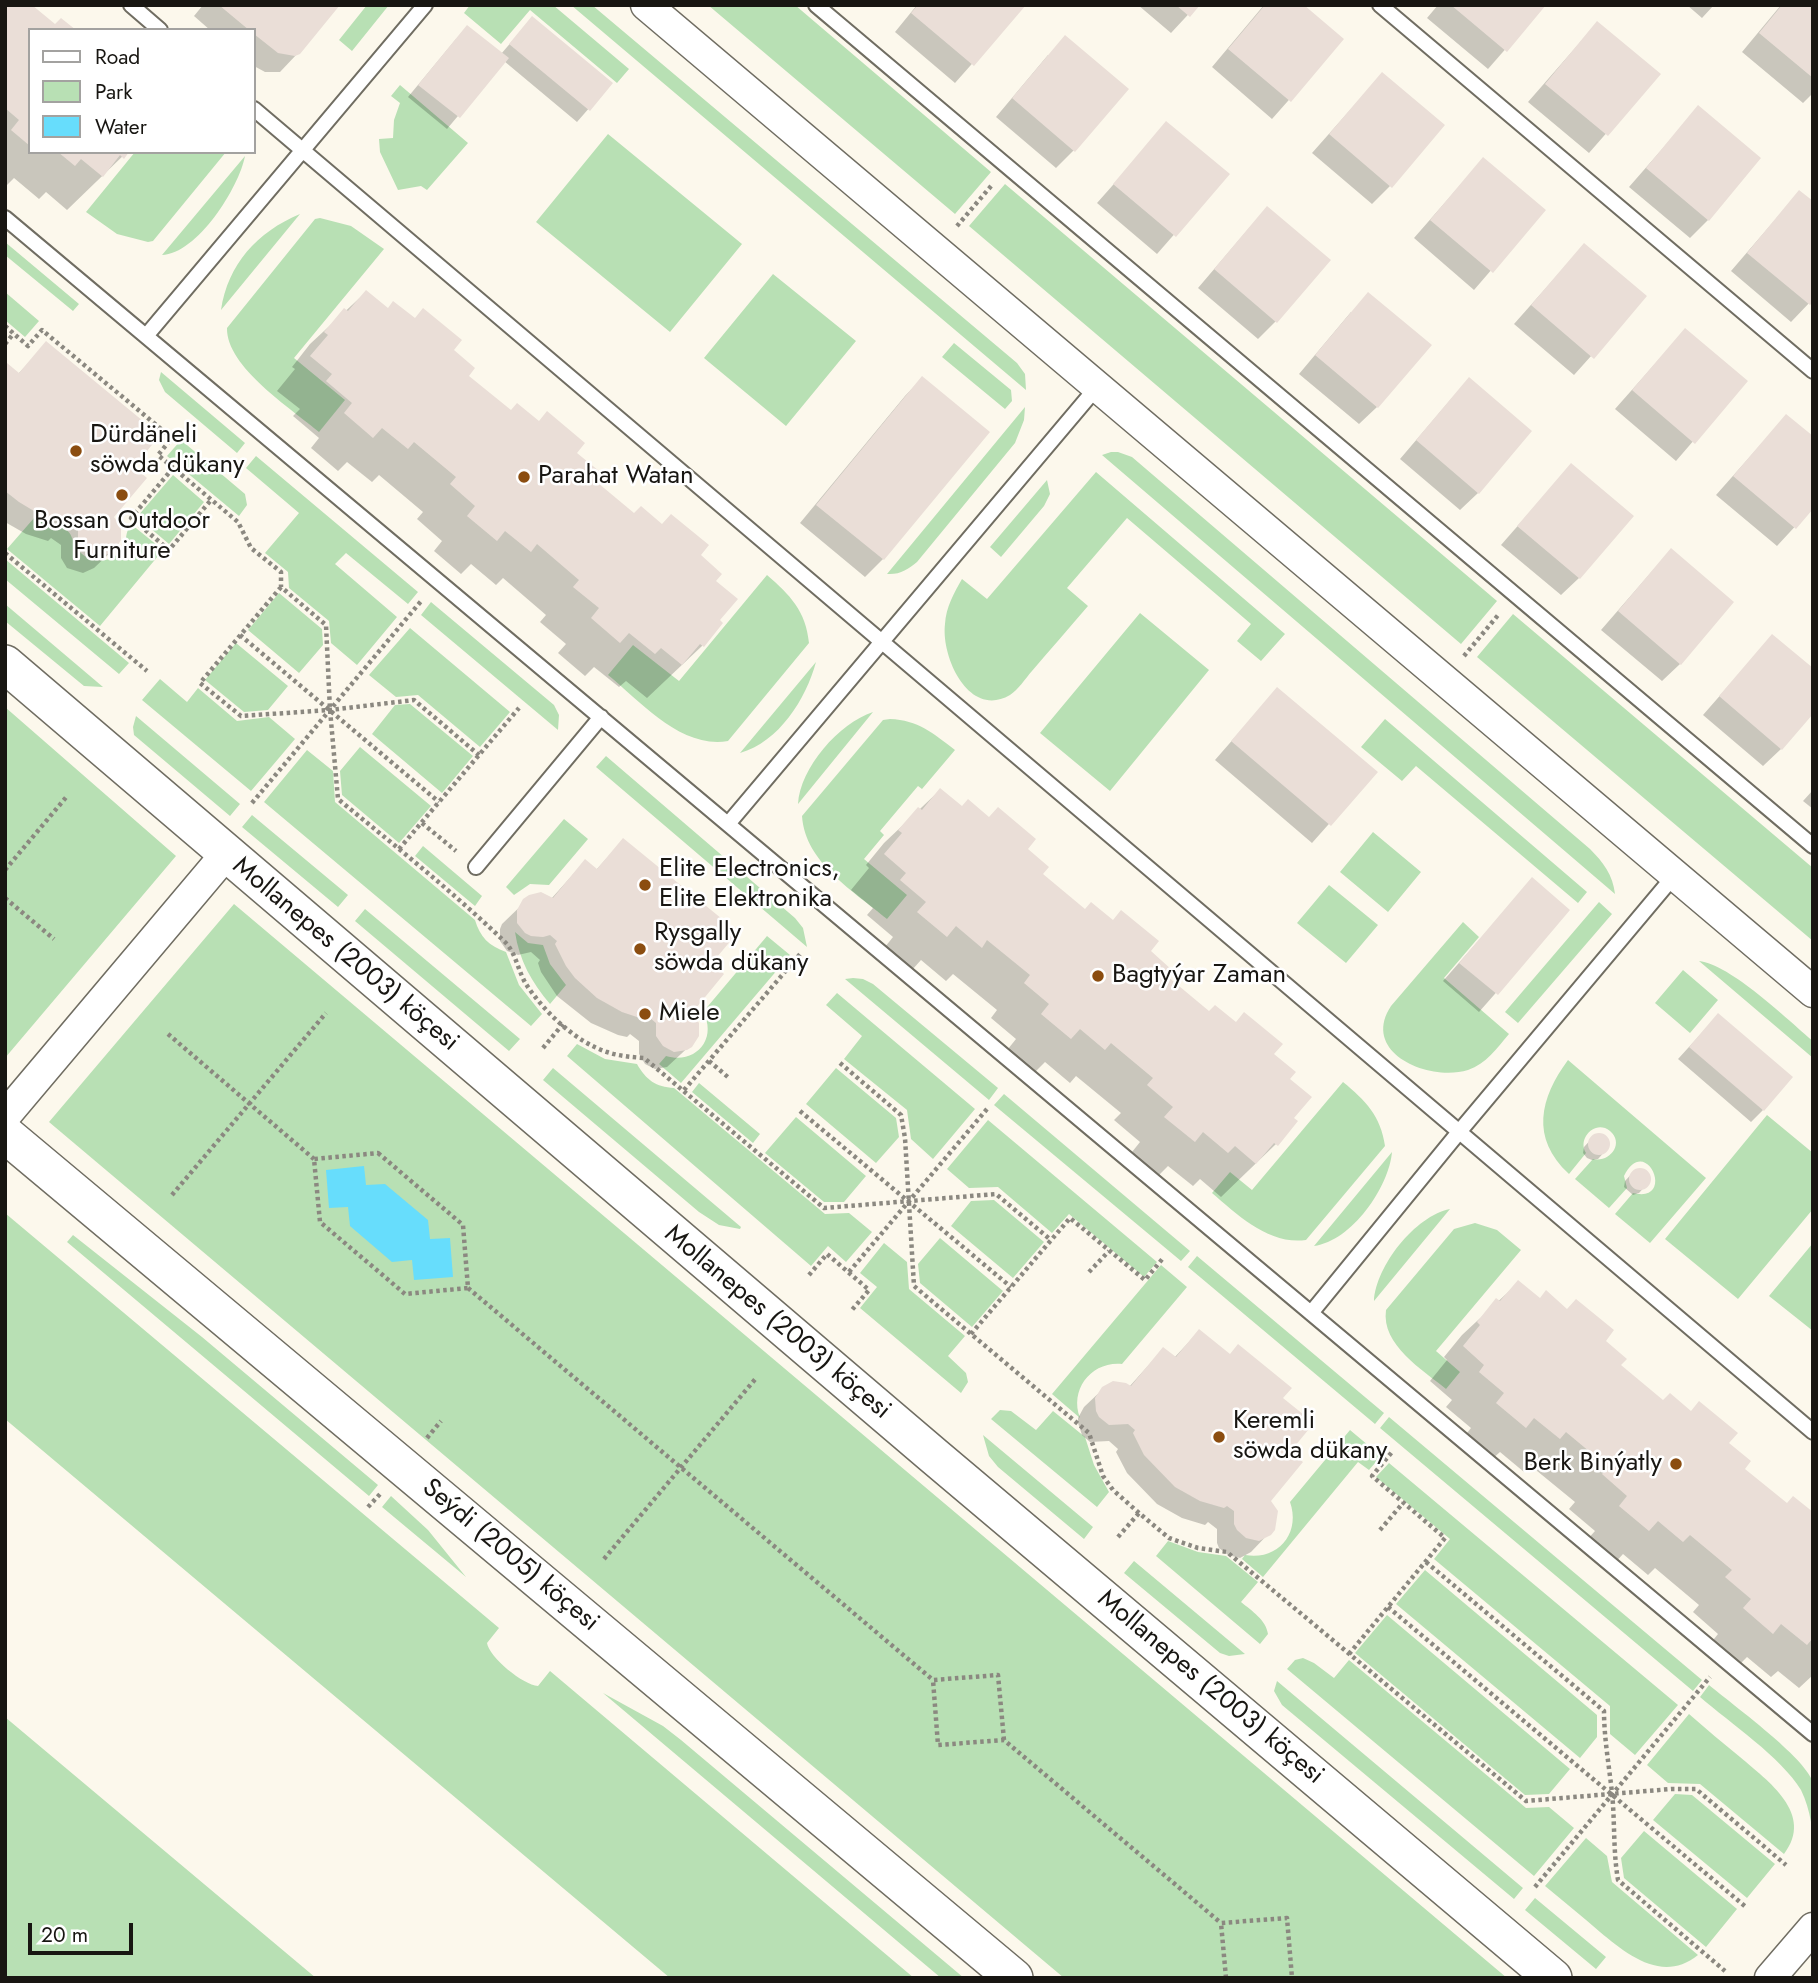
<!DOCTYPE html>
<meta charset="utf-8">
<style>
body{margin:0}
#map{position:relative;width:1818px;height:1983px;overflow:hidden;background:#fcf8ec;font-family:Jost,sans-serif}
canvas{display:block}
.frame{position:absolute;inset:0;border:7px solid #181612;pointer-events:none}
.legend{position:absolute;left:28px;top:28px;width:228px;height:126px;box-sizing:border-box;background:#fff;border:2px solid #a3a2a0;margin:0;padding:9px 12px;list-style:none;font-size:21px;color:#181612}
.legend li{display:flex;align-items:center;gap:14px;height:35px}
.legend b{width:35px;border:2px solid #a3a2a0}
.scale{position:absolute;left:28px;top:1923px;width:105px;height:32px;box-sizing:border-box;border:4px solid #181612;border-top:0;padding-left:9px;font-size:21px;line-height:24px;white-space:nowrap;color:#181612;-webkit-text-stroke:5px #fff;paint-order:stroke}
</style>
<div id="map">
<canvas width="1818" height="1983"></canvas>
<div class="frame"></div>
<ul class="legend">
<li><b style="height:9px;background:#fff"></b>Road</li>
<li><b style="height:19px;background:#b8e0b4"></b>Park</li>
<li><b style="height:19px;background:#67ddfc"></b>Water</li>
</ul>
<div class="scale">20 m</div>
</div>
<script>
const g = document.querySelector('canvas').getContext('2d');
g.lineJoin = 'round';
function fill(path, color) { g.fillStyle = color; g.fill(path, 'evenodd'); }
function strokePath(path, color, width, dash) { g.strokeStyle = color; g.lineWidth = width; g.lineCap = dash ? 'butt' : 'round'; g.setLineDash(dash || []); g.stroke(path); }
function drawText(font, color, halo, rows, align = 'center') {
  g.font = font + ' Jost,sans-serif'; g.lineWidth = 5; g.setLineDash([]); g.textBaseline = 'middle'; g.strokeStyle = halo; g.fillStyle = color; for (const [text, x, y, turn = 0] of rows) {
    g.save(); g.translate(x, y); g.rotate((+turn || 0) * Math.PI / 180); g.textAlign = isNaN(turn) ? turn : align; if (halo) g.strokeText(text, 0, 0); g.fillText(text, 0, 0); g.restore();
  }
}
const green = new Path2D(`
 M367,5H389L352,51L339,40Z
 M470,5H553L629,69L617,83L530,10L501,44L464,13Z
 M571,5H592L1017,363L1025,374L1026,390Z
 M708,5H795L991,172L955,214Z
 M400,85L468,143L427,190L421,186L398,190L380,152L379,139L393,138L394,120L400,103L391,96Z
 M608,134L742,244L670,332L536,222Z
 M135,152H226L153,241L148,242L117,234L86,212Z
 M245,156C239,188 197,254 162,255Z
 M1005,184L1497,601L1461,644L969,226Z
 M300,214L221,310C228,264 257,232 300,214Z
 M320,218L351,226L384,249L294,358L345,400L319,432C292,409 226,367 227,328L315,219Z
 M5,242L79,304L73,311L5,255Z
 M773,274L856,341L786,426L704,358Z
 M5,292L39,321L25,337L5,320Z
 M954,343L1011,390L1012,401L1005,409L942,357Z
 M161,372L245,443L237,453L165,392L159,380Z
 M1025,407L1024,420L1015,443L917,562C908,569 900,575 887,574Z
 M181,440L245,494L247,505L239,516L167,456Z
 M1111,452H1118L1132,457L1590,849C1603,862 1613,875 1615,894L1102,455Z
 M256,456L418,592L408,604L346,553L335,564L397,617L357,665L331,643L329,621L289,588L288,572L265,553L299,513L246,468Z
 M1096,472L1285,634L1261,661L1237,641L1251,624L1127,518L1067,588L1088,606C1069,628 1050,650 1032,671C1025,679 1018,690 1010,695C969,719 941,657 945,624C946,607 954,593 962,579L987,599Z
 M173,475L204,502L169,544L137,517Z
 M1047,480L1050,494L1044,506L1001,557L990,547Z
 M34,518C43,522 56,524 65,529C72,533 72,540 76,547C85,562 106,565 119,553C128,545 124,533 131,524L163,550L100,626L7,549Z
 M5,559L129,663L119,674L5,579Z
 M767,575C790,595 806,611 809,643L728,741C681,749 641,702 608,675L633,645L679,681Z
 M279,593L322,629L323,645L299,673L248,630Z
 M431,602L554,705L559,715L558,730L421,615Z
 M5,604L103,687L84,686L5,621Z
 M1140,613L1209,670L1110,791L1040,733Z
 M1513,614L1813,868V941L1477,657Z
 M410,628L510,712L480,747L418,695L396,697L369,675Z
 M236,643L288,686L268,710L244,712L205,680Z
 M816,662C806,699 779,742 740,753Z
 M160,679L187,702L198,688L237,721L269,717L295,739L251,791L142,700Z
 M410,704L473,756L442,793L372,734L395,705Z
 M5,707L176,856L5,1058Z
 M873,712L798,804C800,768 839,723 873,712Z
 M136,716L240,804L230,816L134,735L133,727Z
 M890,719C918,720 933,733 955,750L922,789L918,786L880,831L884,835L864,859L907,895L887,919C855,892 805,863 802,816L883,720Z
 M1385,719L1587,892L1578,903L1416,766L1402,781L1361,747Z
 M360,747L431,806L399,843L342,795L340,771Z
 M307,750L333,771L335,802L475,920C480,937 489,946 506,952L519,985L542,1014L531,1026L264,802Z
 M606,756L795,918L803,928L807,947L596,767Z
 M252,815L348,895L338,907L242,827Z
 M564,819L588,839L549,885L530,884L514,895L506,887Z
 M1373,832L1421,872L1388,912L1340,872Z
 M423,846L482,896L475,906L415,856Z
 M1329,885L1378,925L1346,963L1297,923Z
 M1599,902L1612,914L1518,1023L1505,1012Z
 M234,904L1507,1978H1064L49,1122Z
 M365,909L520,1039L509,1051L355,921Z
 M1463,922L1479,937L1444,978L1509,1034C1497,1048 1486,1064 1468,1070C1429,1082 1360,1053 1391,1006Z
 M515,932L528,943L543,945L550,964L566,985L550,1004C532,983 519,960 515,932Z
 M767,936L790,955L681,1083L659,1064L666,1056C695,1065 718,1039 703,1012Z
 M1699,961C1730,964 1788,1020 1813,1041V1058Z
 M1683,970L1718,1000L1690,1033L1655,1003Z
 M853,978L863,979L873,984L998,1088L989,1100L845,979Z
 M837,993L975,1109L933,1159L911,1139L907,1110L844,1059L862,1036L826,1005Z
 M577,1044L605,1059L637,1064C646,1080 656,1087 674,1088L825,1214L849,1213L872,1232L846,1262L828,1246L811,1266L567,1056Z
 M1568,1060L1706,1178L1650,1243L1615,1214L1633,1193C1677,1204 1646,1132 1624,1176L1627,1188L1609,1208L1575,1179L1593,1159C1609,1163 1625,1144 1610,1131C1595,1119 1577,1139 1586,1153L1569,1174C1530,1138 1540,1098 1568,1060Z
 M553,1068L741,1227L740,1229L719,1225L699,1212L543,1080Z
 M836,1068L896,1118L899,1137L876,1163L806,1104Z
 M1343,1082C1365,1100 1381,1116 1385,1146L1306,1240C1269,1245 1239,1216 1212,1193L1230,1172L1252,1190Z
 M699,1083L760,1134L753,1143L692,1092Z
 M1004,1094L1190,1251L1181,1261L994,1105Z
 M1767,1115L1813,1153V1209L1738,1299L1665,1239Z
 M796,1117L866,1176L844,1202H824L765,1153Z
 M988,1120L1157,1262L1144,1277L1069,1214L1052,1233L998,1187L969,1188L947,1169Z
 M1392,1152C1389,1187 1352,1241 1314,1246Z
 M994,1200L1044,1242L1013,1278L951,1226L971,1201Z
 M1450,1209L1374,1301C1376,1266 1415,1216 1450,1209Z
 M5,1213L499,1628L487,1643C489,1657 523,1685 538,1686L550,1671L914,1978H670L5,1419Z
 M1475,1223L1497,1230L1521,1250L1436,1351L1460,1372L1446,1389C1423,1370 1381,1345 1386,1310L1454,1229Z
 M73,1235L202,1337L378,1485L369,1496L67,1242Z
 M940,1238L1003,1291L972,1327L920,1283L918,1264Z
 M884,1243L907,1262L909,1289L965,1336L948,1356L966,1373L968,1382L961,1393L860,1308L877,1287L860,1273Z
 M1813,1243V1331L1769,1296Z
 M1197,1256L1384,1413L1375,1424L1188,1267Z
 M1161,1265L1187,1287L1122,1364C1092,1361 1069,1389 1080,1418L1052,1394Z
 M1000,1410L1011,1411L1036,1430L1053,1411L1085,1437L1094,1465L1109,1492L1097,1507L991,1419Z
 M1389,1417L1702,1680L1693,1691L1380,1428Z
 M1350,1430L1381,1456L1369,1470L1358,1462L1263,1577L1242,1559L1245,1555C1278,1561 1301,1533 1290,1502Z
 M983,1435L1093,1527L1084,1539L998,1467L989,1456Z
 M1389,1463L1678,1705L1635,1755L1610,1734V1706L1434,1559L1450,1539L1376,1477Z
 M391,1496L428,1530L466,1577L382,1507Z
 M1168,1541L1198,1552L1226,1556L1258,1582L1241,1602C1252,1611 1266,1620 1268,1634L1260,1644L1156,1556Z
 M1134,1561L1245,1654L1229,1656L1220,1653L1124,1573Z
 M1425,1570L1597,1715V1737L1580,1758L1396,1604Z
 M1387,1615L1570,1769L1549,1794L1525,1795L1355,1653Z
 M1303,1658L1314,1663L1334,1678L1349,1660L1526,1808L1549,1807L1574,1828L1534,1876L1287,1669L1295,1660Z
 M1277,1681L1523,1888L1514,1899L1282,1705L1274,1691Z
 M1709,1685C1733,1705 1799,1753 1811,1778C1816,1788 1814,1812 1811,1822C1809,1811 1806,1800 1801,1790C1781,1757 1730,1723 1700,1697Z
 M603,1693L663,1726L681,1740L964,1978H941Z
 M1689,1714C1706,1729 1723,1743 1740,1757C1768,1781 1815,1814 1784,1854L1700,1784L1668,1783L1647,1765Z
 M5,1717L316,1978H5Z
 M1675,1794L1692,1795L1775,1864L1747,1898L1653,1820Z
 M1644,1831L1737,1909L1706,1947L1624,1878L1621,1858Z
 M1586,1838L1607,1856L1612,1882L1698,1955C1663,1983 1629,1956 1600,1932C1582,1916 1563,1901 1545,1886Z
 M1535,1898L1606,1957L1596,1969L1525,1910Z`);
const water = new Path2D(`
 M364,1166L366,1185L385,1184L428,1220L430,1239L450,1238L453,1277L414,1280L412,1260L392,1262L350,1226L348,1207L329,1208L326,1170Z`);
const shadow = new Path2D(`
 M5,5L55,26L73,30H30V152H127L67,210L46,192L39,199L14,178L5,187Z
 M203,5H338L298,53L280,72H265L254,66V30H210L194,16Z
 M917,5H1024L955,83L895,32Z
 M1138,5H1197L1171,33Z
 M1264,5H1301L1342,40L1272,119L1212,67Z
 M1438,5H1544L1488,69L1427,18Z
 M1687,5H1714L1702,18Z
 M1781,5H1813V93L1803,103L1742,52Z
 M532,18L611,83L577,122L504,61L447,129L408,97L456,39L501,54Z
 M1597,23L1658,74L1589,153L1528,102Z
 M1048,55L1074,150L1056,168L996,117Z
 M1382,74L1390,186L1372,204L1312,153Z
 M1698,108L1708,220L1690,238L1629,187Z
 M1167,124L1227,174L1157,254L1097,203Z
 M1483,159L1543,210L1474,290L1414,238Z
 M1799,192L1813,299L1791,322L1731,271Z
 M1250,227L1276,321L1258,339L1198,288Z
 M1584,245L1645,296L1574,375L1514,324Z
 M366,292L387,309L451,351L466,376L511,412L575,453L590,478L634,515L698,556L714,581L718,620L702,646L647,698L626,681L619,687L594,667L585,676L558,653L566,644L540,622L546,615L503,578L496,585L471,564L461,574L434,551L442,541L417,519L423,512L379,475L372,482L347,462L338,471L311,448L319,438L293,416L300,409L277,391L295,369L292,367L310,344Z
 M1351,312L1377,407L1359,424L1299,374Z
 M1685,330L1745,381L1676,461L1615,409Z
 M46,344L131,468L112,517L113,550L94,568L83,573L67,568L61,558V545L51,538L48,541L26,534L5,522V367L18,374Z
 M922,378L987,432L883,559L865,577L800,523L905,396Z
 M1452,398L1478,493L1460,510L1400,459Z
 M1786,416L1813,507L1777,546L1716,495Z
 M1571,465L1579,578L1561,595L1501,545Z
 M1654,569L1680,664L1662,681L1601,630Z
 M1772,636L1781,749L1763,766L1703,715Z
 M1277,689L1375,772L1312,843L1215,760Z
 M940,790L961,808L1025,849L1040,874L1085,911L1149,952L1164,977L1208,1013L1272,1054L1288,1080L1292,1119L1276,1144L1221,1197L1200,1179L1193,1186L1168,1166L1159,1175L1132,1152L1140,1142L1114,1120L1121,1113L1076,1076L1070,1083L1045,1062L1035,1072L1008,1049L1016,1039L991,1018L997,1010L953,974L946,981L921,960L912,970L885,947L893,937L867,915L873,908L851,890L869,868L866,865L884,843Z
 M1813,790V809L1803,801Z
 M623,840L710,963L690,1012L695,1041L667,1067L655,1069L645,1064L639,1054V1041L630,1034L627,1037L618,1035L591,1023L557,996L541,972L538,963L540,960L531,952L518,955L507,951L500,941V929L502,924L530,897L551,899L585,861L596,870Z
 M1532,880L1568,911L1479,1012L1443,981Z
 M1718,1015L1763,1110L1751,1122L1678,1059Z
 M1600,1135L1609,1142L1608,1148L1598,1159L1592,1160L1587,1158L1583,1153L1584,1147L1594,1136Z
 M1641,1169L1647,1171L1650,1176L1649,1182L1639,1193L1633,1195L1624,1187L1625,1181L1635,1170Z
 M1519,1282L1539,1299L1603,1341L1619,1365L1663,1402L1727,1443L1742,1469L1787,1505L1813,1515V1675L1799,1688L1778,1671L1771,1677L1747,1657L1737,1667L1710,1644L1718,1634L1693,1612L1699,1605L1655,1568L1648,1575L1623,1554L1614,1564L1586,1541L1595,1531L1569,1509L1575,1502L1531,1466L1524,1472L1500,1452L1490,1461L1463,1438L1471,1428L1446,1407L1452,1400L1430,1381L1447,1360L1444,1357L1462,1335Z
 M1199,1331L1280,1398L1288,1452L1269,1501L1273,1529L1251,1552L1240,1558L1228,1555L1219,1548L1217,1543V1529L1208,1522L1205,1525L1182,1518L1157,1504L1127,1473L1116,1452L1118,1449L1109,1441L1090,1442L1082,1435L1078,1423V1418L1084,1407L1103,1389L1129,1387L1163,1349L1174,1358Z`);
const building = new Path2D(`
 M5,5H32L55,24L61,18L76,30H30V146L11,130L19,120L5,108Z
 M219,5H340L300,54L295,56L278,53L254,34V30H249Z
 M918,5H1026L974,66L911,13Z
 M1176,5H1200L1190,17Z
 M1265,5H1304L1344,39L1291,102L1228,49Z
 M1451,5H1546L1507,52Z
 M1782,5H1813V78L1759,33Z
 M532,16L613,83L590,111L509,44Z
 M1597,21L1661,74L1608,136L1545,84Z
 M467,25L509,58L460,118L418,85Z
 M1065,35L1129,89L1075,152L1012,98Z
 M1382,72L1445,125L1392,188L1329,134Z
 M1698,105L1761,158L1709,221L1646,168Z
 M1166,121L1230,174L1176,237L1113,184Z
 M58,152H129L124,159L120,155L103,177L81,159L75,166Z
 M1483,157L1546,210L1493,273L1430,220Z
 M1799,190L1813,201V302L1810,305L1747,253Z
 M1267,206L1331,260L1277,323L1214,269Z
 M1584,243L1647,296L1594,359L1531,305Z
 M366,290L388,308L393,301L415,318L423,308L462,340L454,350L475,368L469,376L511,410L517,403L539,421L547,411L585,443L577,453L599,471L592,478L634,513L641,506L662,524L671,514L709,545L701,555L722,574L716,581L738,599L720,620L723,623L704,647L700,644L682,665L661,648L655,654L629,633L620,643L591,618L599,608L573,587L579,580L537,544L531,552L505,531L497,541L467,516L475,506L450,484L456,477L414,442L408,449L382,428L373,438L344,413L352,403L326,381L332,374L310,356L328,335L324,332L344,308L348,311Z
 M1368,292L1432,345L1378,408L1315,355Z
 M1685,328L1748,381L1695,444L1632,390Z
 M46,341L160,435L134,467L147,478L114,517L121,527V540L114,551L103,556L90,554L85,551L78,540V527L70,521L68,524L44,517L19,502L5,491V365L7,363L19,373Z
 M922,376L990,432L884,560L816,505Z
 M1469,377L1532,431L1479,494L1416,440Z
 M1786,414L1813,436V509L1796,529L1733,476Z
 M1571,463L1634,516L1580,579L1517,526Z
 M1671,548L1734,602L1681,665L1618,611Z
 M1772,634L1813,668V714L1782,750L1719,696Z
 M1277,687L1378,772L1331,826L1231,741Z
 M940,788L962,806L968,799L989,817L998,807L1036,839L1028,849L1049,867L1043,874L1085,909L1091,902L1113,920L1121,910L1159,941L1151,951L1172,970L1167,976L1209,1011L1215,1005L1236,1022L1244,1012L1283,1044L1274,1054L1296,1072L1290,1079L1312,1097L1294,1118L1298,1121L1278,1146L1274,1143L1256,1164L1235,1146L1228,1153L1203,1132L1195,1142L1164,1117L1173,1107L1147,1085L1153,1078L1111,1043L1105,1050L1080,1029L1071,1039L1041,1014L1049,1004L1024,983L1030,975L987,940L982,948L956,926L947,937L917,912L926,902L900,880L906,873L884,854L902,833L898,830L918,807L922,810Z
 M623,838L738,932L712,963L724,974L692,1013L699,1023V1036L692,1047L687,1050L674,1052L663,1046L656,1036V1023L649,1017L646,1020L622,1012L597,998L575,978L566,966L555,944L557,941L550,935L543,937L531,936L525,933L517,923V910L523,899L529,895L541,892L553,898L585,859L597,869Z
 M1532,877L1570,910L1498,995L1459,963Z
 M1718,1013L1793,1077L1764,1111L1689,1047Z
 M1588 1144a11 11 0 1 1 22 0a11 11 0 1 1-22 0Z
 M1629 1179a11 11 0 1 1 22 0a11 11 0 1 1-22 0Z
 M1518,1280L1540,1298L1546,1290L1567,1309L1576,1299L1614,1330L1606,1341L1627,1359L1621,1365L1663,1400L1670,1393L1691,1411L1699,1401L1738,1433L1729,1443L1751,1461L1745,1469L1787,1503L1793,1496L1813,1512V1638L1807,1645L1781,1624L1773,1634L1743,1608L1751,1599L1725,1577L1732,1570L1690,1535L1683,1542L1658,1521L1649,1531L1619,1506L1627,1496L1602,1474L1608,1467L1566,1432L1560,1439L1534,1418L1526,1428L1496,1403L1504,1393L1479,1372L1484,1365L1463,1346L1480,1325L1477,1322L1496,1298L1500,1301Z
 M1199,1329L1230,1354L1238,1344L1292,1388L1283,1398L1314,1423L1290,1452L1303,1462L1271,1501L1278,1511L1275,1530L1271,1535L1259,1541L1246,1538L1237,1530L1234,1524V1511L1227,1506L1224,1508L1200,1501L1175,1487L1144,1455L1133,1433L1135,1430L1128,1424L1109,1425L1099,1417L1096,1411L1095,1398L1102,1387L1113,1381L1126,1383L1131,1386L1163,1347L1176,1357Z`);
const path = new Path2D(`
 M957,226L992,185
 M5,326L28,346L42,330L172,438L158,455L238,522L251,548L281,572V587L326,625L330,710L338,799C394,845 452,891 505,942C516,953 518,971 526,984C544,1012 576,1042 607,1052C619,1056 631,1057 644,1058L824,1208L996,1194L1051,1240
 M5,344L14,333
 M173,468L131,518L169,550L211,500
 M5,553L147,671
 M281,587L200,683L241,716L330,710L414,700L479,755
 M240,635L439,802
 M1464,656L1499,614
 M252,803L422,600
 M422,823L456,851
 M399,849L519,708
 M5,870L68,795
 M5,898L54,939
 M168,1034L314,1159
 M543,1048L563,1024
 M709,1061L729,1078
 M840,1063L901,1115L905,1138L914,1286L1089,1433L1103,1476L1113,1490L1139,1513L1169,1538L1198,1548L1227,1552L1526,1801L1671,1789H1696L1786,1865
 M684,1090L801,953
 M800,1111L1011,1287
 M378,1153L463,1225L468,1288L405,1294L320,1222L314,1159Z
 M172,1195L326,1013
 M849,1272L987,1109
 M1089,1272L1109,1251
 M809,1275L827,1254L869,1290L851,1311
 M468,1288L933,1680
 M971,1334L1070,1218L1145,1280L1164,1257
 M427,1438L441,1421
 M368,1507L381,1493
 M1380,1530L1403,1503
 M1118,1537L1139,1513
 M604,1559L757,1377
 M1426,1562L1604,1711C1604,1738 1609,1765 1612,1793C1615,1822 1613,1851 1618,1880L1725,1971
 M1388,1607L1747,1908
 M1349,1654L1445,1538L1372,1476L1392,1452
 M1004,1740L998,1675L933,1680L938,1745L1004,1740L1221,1923
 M1535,1887L1710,1677
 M1226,1978L1221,1923L1287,1918L1292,1978`);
const service = new Path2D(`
 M131,5L160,30
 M816,5L1813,846
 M1380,5L1813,371
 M254,109L1813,1432
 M5,218L1813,1734
 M146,336L425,5
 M728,824L1097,387
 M476,867L601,717
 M1311,1313L1459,1132L1674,876`);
const minor = new Path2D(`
 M646,5L1813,992
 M5,1116L226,854
 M1770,1978L1813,1928`);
const tertiary = new Path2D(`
 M5,664L934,1456L1553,1978
 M5,1134L1014,1978`);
const markers = [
 [76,451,7,"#8b4d10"],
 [524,477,7,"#8b4d10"],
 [122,495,7,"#8b4d10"],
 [645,885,7,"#8b4d10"],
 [640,949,7,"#8b4d10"],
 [1098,976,7,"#8b4d10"],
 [645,1014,7,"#8b4d10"],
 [1219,1437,7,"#8b4d10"],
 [1676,1464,7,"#8b4d10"]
];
const poiNames = [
 ["Dürdäneli",90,436],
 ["söwda dükany",90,466],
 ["Parahat Watan",538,477],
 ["Bossan Outdoor",122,522,"center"],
 ["Furniture",122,552,"center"],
 ["Elite Electronics,",659,870],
 ["Elite Elektronika",659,900],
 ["Rysgally",654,934],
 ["söwda dükany",654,964],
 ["Bagtyýar Zaman",1112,976],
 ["Miele",659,1014],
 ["Keremli",1233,1422],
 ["söwda dükany",1233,1452],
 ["Berk Binýatly",1662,1464,"right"]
];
const streetNames = [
 ["Mollanepes (2003) köçesi",345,955,40],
 ["Mollanepes (2003) köçesi",777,1323,40],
 ["Seýdi (2005) köçesi",510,1556,40],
 ["Mollanepes (2003) köçesi",1210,1688,40]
];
fill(green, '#b8e0b4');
fill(water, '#67ddfc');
fill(shadow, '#0003');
fill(building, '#eaded7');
strokePath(service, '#706d62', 18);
strokePath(minor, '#706d62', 33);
strokePath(tertiary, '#706d62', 40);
strokePath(path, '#8b8880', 4.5, [3.5, 3.5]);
strokePath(service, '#fff', 14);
strokePath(minor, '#fff', 30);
strokePath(tertiary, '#fff', 37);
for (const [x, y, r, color] of markers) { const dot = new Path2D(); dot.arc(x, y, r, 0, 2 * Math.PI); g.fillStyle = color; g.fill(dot); strokePath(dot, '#fff', 2.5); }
drawText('26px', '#181612', '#fff', poiNames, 'left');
drawText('26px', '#181612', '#fff', streetNames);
</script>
